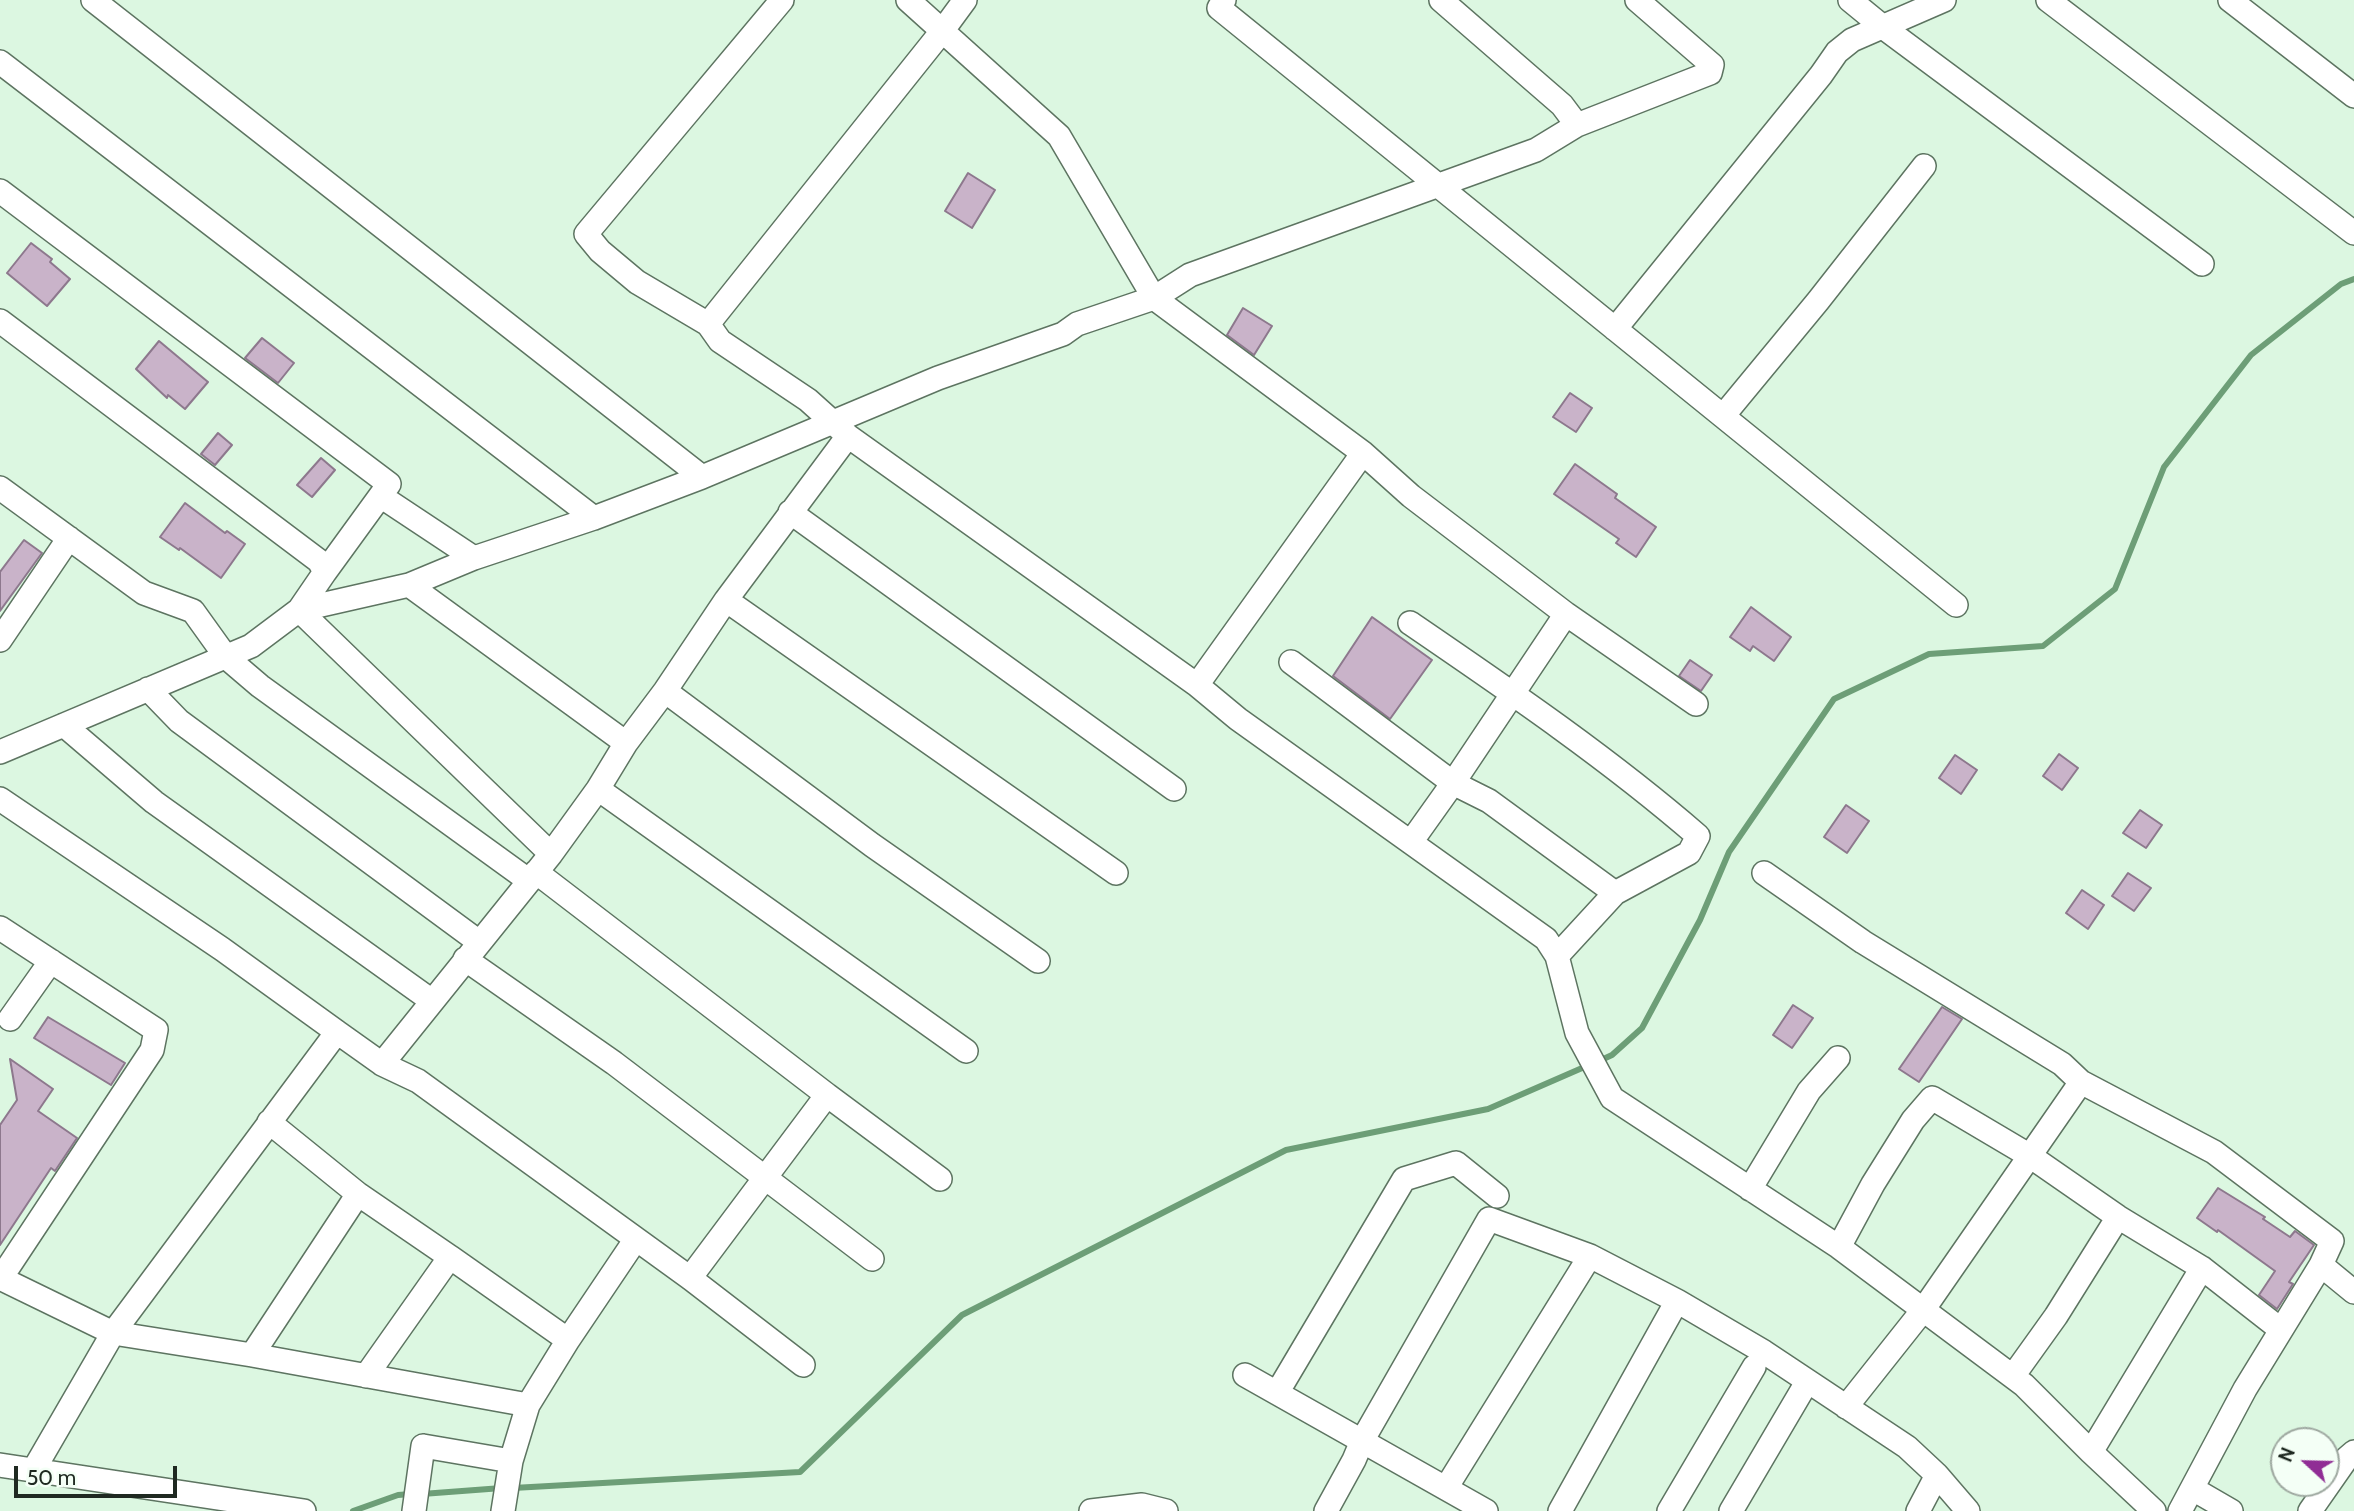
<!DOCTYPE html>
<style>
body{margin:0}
#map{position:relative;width:2354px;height:1511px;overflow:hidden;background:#dcf7e1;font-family:Cabin,sans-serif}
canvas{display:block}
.north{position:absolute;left:2270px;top:1427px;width:70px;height:70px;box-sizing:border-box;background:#f4fff6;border:2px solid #9fa9a1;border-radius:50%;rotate:292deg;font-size:19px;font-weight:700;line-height:28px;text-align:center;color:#1f2921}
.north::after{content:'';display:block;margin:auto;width:24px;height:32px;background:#902d95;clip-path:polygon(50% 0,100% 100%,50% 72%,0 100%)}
.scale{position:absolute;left:14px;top:1466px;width:163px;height:32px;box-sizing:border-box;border:4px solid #1f2921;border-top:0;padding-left:9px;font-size:21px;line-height:24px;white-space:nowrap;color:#1f2921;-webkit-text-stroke:5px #f4fff6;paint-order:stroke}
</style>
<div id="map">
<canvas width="2354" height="1511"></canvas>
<div class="north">N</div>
<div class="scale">50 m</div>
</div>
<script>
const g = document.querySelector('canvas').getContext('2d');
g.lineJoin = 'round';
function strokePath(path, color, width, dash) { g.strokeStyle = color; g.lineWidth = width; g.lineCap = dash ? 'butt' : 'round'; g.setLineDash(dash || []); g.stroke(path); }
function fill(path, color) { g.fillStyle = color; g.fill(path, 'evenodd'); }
const stream = new Path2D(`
 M1599,1061L1612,1055L1642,1028L1700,920L1729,852L1834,699L1929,654L2043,646L2115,589L2164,467L2251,355L2341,284L2354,279
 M513,1488L800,1472L962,1315L1286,1150L1488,1109L1589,1065
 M422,1494L502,1488
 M353,1511L398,1495L411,1494`);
const building = new Path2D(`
 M968,173L995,190L972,228L945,211Z
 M31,243L52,259L50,262L70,279L47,306L7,273Z
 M1243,308L1272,326L1254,355L1227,335Z
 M262,338L294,363L278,383L245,358Z
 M159,341L208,382L185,409L168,395L167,398L136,369Z
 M1570,393L1592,408L1576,432L1553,417Z
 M218,433L232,445L215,465L201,454Z
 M321,458L335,470L312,497L297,485Z
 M1575,464L1617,494L1615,498L1656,527L1636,557L1616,543L1619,539L1554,494Z
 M185,503L225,533L227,531L245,544L221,578L180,548L179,550L160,537Z
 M24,540L42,553L0,611V572Z
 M1751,607L1791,637L1774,661L1753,646L1750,651L1730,637Z
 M1372,617L1432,660L1390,719L1333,676Z
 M1690,660L1712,675L1701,691L1679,676Z
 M2059,754L2078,768L2062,790L2043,776Z
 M1955,755L1977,770L1961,794L1939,778Z
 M1846,805L1869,821L1847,853L1824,837Z
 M2140,810L2162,825L2146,848L2123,833Z
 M2128,873L2151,888L2134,911L2112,896Z
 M2082,890L2104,905L2088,929L2066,913Z
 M1793,1005L1813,1018L1792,1048L1773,1035Z
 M1942,1007L1962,1019L1919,1082L1899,1069Z
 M48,1017L125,1063L111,1085L34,1038Z
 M10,1059L53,1089L38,1111L77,1138L55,1171L51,1168L0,1245V1125L17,1100Z
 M2218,1188L2265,1217L2263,1219L2290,1237L2295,1231L2314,1245L2289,1282L2293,1284L2277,1309L2259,1295L2275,1271L2218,1230L2217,1232L2197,1218Z`);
const minor = new Path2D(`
 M93,0L702,477
 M782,0L586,234L600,251L637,282L708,324L720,341L808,400L848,436L1197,685L1238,719L1546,939L1557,956L1577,1033L1612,1098L1839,1247L2024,1385L2091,1452L2154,1511
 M908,0L1059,136L1154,298L1363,453L1411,496L1566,614L1696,704
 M1224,0L1219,8L1956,605
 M1441,0L1562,105L1577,125
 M1850,0L1883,27L2202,264
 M2048,0L2354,233
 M2230,0L2354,96
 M0,62L594,518
 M0,191L389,484L325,572
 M0,321L319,561L325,572L299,610L251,646L0,752
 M708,324L943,30L965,0
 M1615,329L1821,75L1837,52L1852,40L1944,0
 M1723,416L1818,301L1924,166
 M0,488L144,593L193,611L226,657L260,686L528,880
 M382,497L474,558
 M790,512L1174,789
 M409,585L626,743
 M726,600L1116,873
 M1410,623C1508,690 1608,758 1698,836L1689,853L1615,893L1557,956
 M0,640L69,538
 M1291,662L1453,783L1566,614
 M1197,685L1363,453
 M148,689L179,721L479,942
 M665,691L872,845L1038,961
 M64,725L154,802L432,1001
 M598,789L966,1051
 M0,799L222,949L337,1032
 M1411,842L1453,783L1489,801L1615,893
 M551,854L299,610L409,585L474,558L594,518L702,477L938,378L1063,334L1077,324L1154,298L1190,275L1536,150L1577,125L1710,73L1712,65L1637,0
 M536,872L827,1095
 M1764,873L1863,942L2062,1064L2081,1082L2214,1152L2332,1241L2321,1265L2245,1389L2180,1511
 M0,928L156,1030L152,1050L1,1278
 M465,959L614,1063L872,1259
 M10,1019L51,961
 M382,1064L418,1081L690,1278L803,1365
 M269,1122L358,1194
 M1750,1189L1809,1091L1838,1058
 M1839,1247L1873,1184L1913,1120L1932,1098L2030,1156L2118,1217L2202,1268L2280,1329
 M450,1257L568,1340
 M2321,1265L2354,1292
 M0,1278L113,1333L252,1355L528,1405
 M690,1278L827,1095L940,1179
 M252,1355L358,1194L450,1257L366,1376
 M1245,1375L1486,1511
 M2013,1376L2056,1316L2118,1217
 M1277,1393L1404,1179L1456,1163L1497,1196
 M1846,1407L1923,1310L2081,1082
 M2091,1452L2202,1268
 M0,1465L304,1511
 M33,1471L113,1333L337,1032L382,1064L551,854L598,789L626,743L665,691L726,600L848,436
 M1937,1475L1968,1511
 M1446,1488L1590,1256
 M2193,1489L2231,1511
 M414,1511L423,1446L511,1461L528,1405L568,1340L636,1239
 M503,1511L511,1461
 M1091,1511L1142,1505L1166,1511
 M1326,1511L1354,1460L1362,1441L1489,1219L1590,1256L1677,1301L1764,1352L1907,1447L1937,1475L1918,1511
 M1560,1511L1677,1301
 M1669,1511L1754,1367
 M1731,1511L1807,1382
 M2310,1511L2347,1458L2354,1452`);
strokePath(stream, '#6d9e77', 6);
fill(building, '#c9b3c9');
strokePath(building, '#8d788d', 2);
strokePath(minor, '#5d7461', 26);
strokePath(minor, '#fff', 23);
</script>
